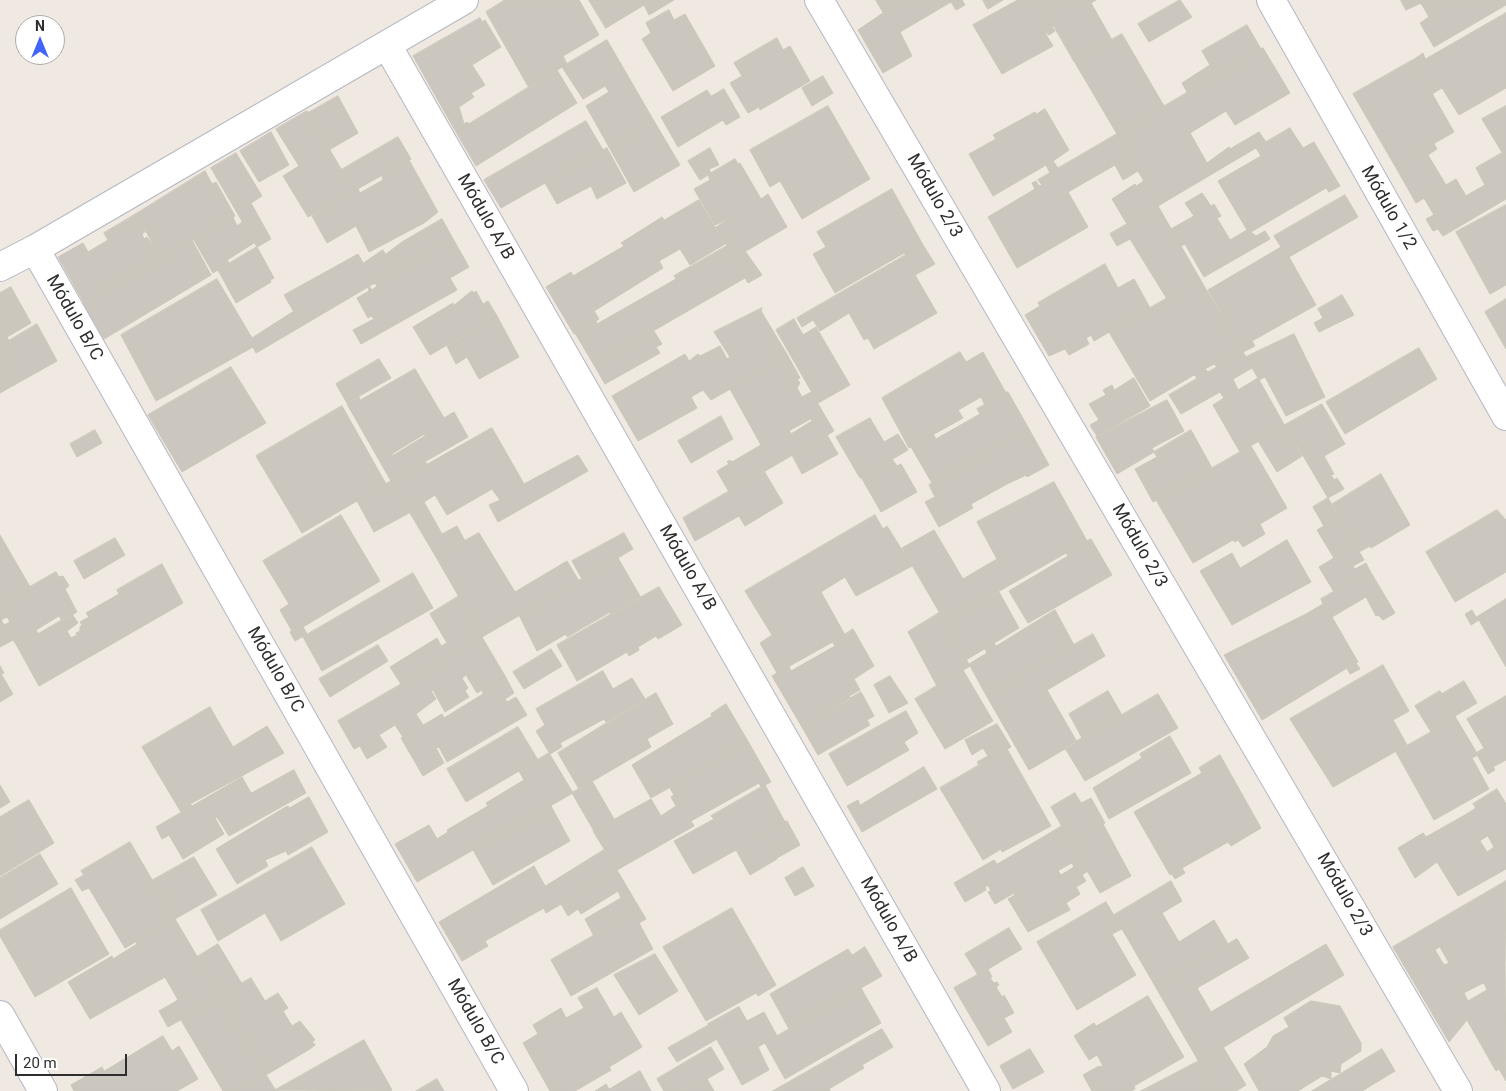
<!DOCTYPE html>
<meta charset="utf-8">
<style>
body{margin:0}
#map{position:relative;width:1506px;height:1091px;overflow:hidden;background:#efe9e1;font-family:Roboto,sans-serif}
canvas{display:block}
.north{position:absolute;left:15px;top:15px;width:50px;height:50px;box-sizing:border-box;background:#fff;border:1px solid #ababab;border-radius:50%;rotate:0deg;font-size:14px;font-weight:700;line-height:20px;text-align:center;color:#2e2e2e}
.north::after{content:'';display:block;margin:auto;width:18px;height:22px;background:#4264fb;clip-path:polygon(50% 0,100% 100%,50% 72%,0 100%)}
.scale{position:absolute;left:15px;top:1054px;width:112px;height:22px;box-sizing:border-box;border:2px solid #2e2e2e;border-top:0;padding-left:6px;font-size:15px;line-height:18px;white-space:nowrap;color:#2e2e2e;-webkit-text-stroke:4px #fff;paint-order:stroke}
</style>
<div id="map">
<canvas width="1506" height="1091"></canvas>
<div class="north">N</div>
<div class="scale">20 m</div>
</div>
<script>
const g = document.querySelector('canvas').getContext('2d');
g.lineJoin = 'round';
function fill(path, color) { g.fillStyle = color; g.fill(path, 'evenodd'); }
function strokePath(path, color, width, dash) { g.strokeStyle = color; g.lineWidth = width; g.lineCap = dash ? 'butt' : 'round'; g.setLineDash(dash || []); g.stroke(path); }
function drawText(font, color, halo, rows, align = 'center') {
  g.font = font + ' Roboto,sans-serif'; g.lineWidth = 4; g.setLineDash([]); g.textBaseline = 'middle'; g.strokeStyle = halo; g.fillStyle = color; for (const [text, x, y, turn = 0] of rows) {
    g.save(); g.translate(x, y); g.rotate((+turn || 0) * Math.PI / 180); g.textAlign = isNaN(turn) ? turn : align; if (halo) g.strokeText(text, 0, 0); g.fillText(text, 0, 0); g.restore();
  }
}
const building = new Path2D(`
 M505,0H579L599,35L563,56L567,64L529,88L486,12Z
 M589,0H674L649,15L644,5L606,28Z
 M876,0H962L965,5L956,10L951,2L900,32L912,56L883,73L858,30L883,13Z
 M983,0H1003L988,9Z
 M1018,0H1039L1054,25L1052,27L1055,31L1049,35L1044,31L1053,46L1002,74L973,25Z
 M1039,0H1096L1091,3L1112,40L1074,61Z
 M1180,0L1192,17L1149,42L1138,24Z
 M1401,0H1494L1499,9L1434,47L1420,23L1429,17L1421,3L1406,10Z
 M1494,0H1506V5L1499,9Z
 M669,10L674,20L685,14L715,66L673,91L642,39L651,33L646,23Z
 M1506,13V88L1459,115L1442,88L1432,94L1413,60L1423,53L1425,59Z
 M480,18L482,22L485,20L501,47L472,65L485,85L471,93L474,97L459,107L464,124L467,122L469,124L456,132L413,56Z
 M1247,25L1261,49L1187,92L1182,83L1210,65L1202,51Z
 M1122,34L1164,106L1117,134L1074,61Z
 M777,38L783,50L790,46L810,81L760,110L759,107L748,113L730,83L742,76L734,63Z
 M607,40L654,121L609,147L586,106L609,92L605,86L583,99L562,67Z
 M1263,48L1290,93L1235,125L1226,111L1190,133L1207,163L1229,147L1230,149L1259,132L1266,142L1158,206L1117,134Z
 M1413,60L1454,132L1395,166L1353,94Z
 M557,70L577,103L476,166L456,132Z
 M823,76L833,93L812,106L802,88Z
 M724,89L740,117L726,125L723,120L678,147L661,117L707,90L711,96Z
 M338,96L358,133L329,150L308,113Z
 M828,106L870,179L802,219L780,181L770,187L750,150Z
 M1506,106V159L1482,119Z
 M1045,109L1069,150L1053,161L1058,168L1050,173L1046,165L993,196L969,154L996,139L993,135L1035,112L1036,114Z
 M307,111L354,191L308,217L283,176L299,166L276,129Z
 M586,121L603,150L501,208L484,180Z
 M654,121L680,165L634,192L609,147Z
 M1290,128L1303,148L1314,142L1340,186L1329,192L1326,188L1251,232L1256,236L1265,231L1270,239L1204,277L1185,244L1181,246L1171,229L1194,216L1185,203L1202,193L1211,206L1214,204L1221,216L1217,218L1230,240L1247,230L1218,181L1261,156L1256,148Z
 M271,132L289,165L259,182L240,151Z
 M1117,134L1138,171L1123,180L1115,165L1068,192L1088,227L1017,268L988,217L1035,189L1032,183L1036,181L1039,186L1042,185L1038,180Z
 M398,137L411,159L354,191L341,170Z
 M1434,144L1437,149L1428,155L1446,185L1416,203L1395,166Z
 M607,148L626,183L597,199L591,186L557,204L545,183Z
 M710,148L719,165L709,169L711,173L700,180L688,161Z
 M236,153L262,196L251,203L271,239L257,247L211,168Z
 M1502,153L1506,159V199L1443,236L1438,229L1433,231L1426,219L1434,215L1424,198L1456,179L1466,196L1471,193L1485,185L1476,168Z
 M735,159L738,164L740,163L761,199L768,194L787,227L734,258L716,227L732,217L715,225L694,189L710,180L708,175Z
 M409,160L438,212L424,223L369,252L356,226L327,243L312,216L354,191L358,189L360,193L383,180L382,176Z
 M205,171L212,184L216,182L235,216L161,258L136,214Z
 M1144,181L1158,206L1127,224L1112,199L1135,184L1136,186Z
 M892,189L923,245L906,255L904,253L835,293L813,254L826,247L817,232Z
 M1345,195L1358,217L1289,257L1316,305L1252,341L1255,346L1243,352L1208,290L1281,247L1274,236Z
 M699,200L725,244L690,265L680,249L659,261L656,255L663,268L594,311L599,319L574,334L546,287L571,272L573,276L624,246L621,243L662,217L664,220Z
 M1506,205V285L1490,294L1456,232Z
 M1158,206L1200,279L1167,299L1130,239L1117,246L1110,234Z
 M136,214L145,232L142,234L144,239L147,237L153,245L161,258L84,303L58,257L83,243L88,252L108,240L104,233Z
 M233,217L237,226L242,222L254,243L227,260L229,263L213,273L194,240Z
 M442,219L452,237L395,271L386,254L402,242Z
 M452,237L469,267L450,278L457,290L361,344L353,330L374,319L371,316L368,318L357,298L369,291L368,287L369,286L372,290L377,286L374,283Z
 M192,240L211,275L104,339L83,303Z
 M923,245L935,264L915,275L937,313L874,349L868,338L864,340L849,313L820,331L813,320L802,327L797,318Z
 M727,246L745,278L594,365L575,333L596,321L597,324L676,279L674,276Z
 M257,247L274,278L270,280L271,282L236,303L218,270Z
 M383,250L395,271L302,326L284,295L358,254L363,263Z
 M745,251L762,275L748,283L734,258Z
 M1105,264L1118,288L1134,279L1150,308L1094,341L1091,335L1086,338L1089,344L1069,355L1065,349L1049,356L1025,315L1040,306L1038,303Z
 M217,279L252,338L294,311L302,326L256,353L253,347L156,401L121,335Z
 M1200,279L1243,352L1217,367L1214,364L1205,369L1208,372L1197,378L1194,375L1150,401L1109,332Z
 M11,287L31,323L7,337L9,341L0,346V293Z
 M472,291L474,293L476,291L483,304L488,301L497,316L430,355L413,327L453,303L454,305Z
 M1342,295L1354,315L1319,332L1314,323L1323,318L1318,309Z
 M1506,299V349L1485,312Z
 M762,308L761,311L788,356L711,400L703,390L691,397L697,408L638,441L612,396L685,354L689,361L698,354L700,356L720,346L727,359L730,357L714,332Z
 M497,316L519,357L479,379L467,357L456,364L447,346Z
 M794,319L803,335L816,327L850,385L818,403L776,330Z
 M37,324L57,361L0,393V346Z
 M654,331L662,344L656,347L660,353L605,384L594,365Z
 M1294,334L1325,397L1286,416L1265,377L1259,380L1246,357Z
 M1419,348L1437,379L1345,434L1326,402Z
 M960,352L966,362L983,352L1006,393L985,405L981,397L958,410L963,418L909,448L882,398Z
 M1243,352L1252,368L1233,379L1238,390L1258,378L1285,426L1240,452L1213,405L1224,398L1220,392L1181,414L1169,395Z
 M788,356L800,378L797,379L800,383L797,388L802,397L811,392L834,431L729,492L717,471L729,464L727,462L730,460L732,462L761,445L730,389ZM811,419L812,421L783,439L791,433L789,431Z
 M379,359L391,378L347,403L336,384Z
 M231,367L266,423L182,472L148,415Z
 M415,369L444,418L454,412L468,437L391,481L347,404L359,397L360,400ZM425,434V436L392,456V454Z
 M1134,378L1150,406L1097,436L1090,425L1099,420L1089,404L1106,395L1103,390L1112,385L1114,390Z
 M1008,392L1029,429L932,483L911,447L933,434L936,439L980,414L977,409Z
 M1167,400L1184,431L1152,448L1154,452L1117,474L1096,437Z
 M1322,404L1345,444L1324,456L1334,474L1331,475L1334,480L1337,478L1344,489L1328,498L1285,425Z
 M342,406L386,484L302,533L256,456Z
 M721,416L733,439L691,463L678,441Z
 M870,418L884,442L898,434L908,450L860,478L836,437Z
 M1285,426L1302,456L1277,472L1258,441Z
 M492,428L524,484L578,455L588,471L498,522L489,505L500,500L492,489L447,515L435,495L424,502L442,534L457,526L465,541L436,557L391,481L425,461L427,464Z
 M1029,429L1049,465L1027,477L1026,475L1007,484L971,504L973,508L939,527L925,502L935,497L929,485Z
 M95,430L102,443L77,457L70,444Z
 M1191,430L1212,468L1153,502L1135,469L1157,457L1154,452Z
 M827,435L838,454L802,474L792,455Z
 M1251,446L1287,508L1260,524L1265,534L1243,547L1238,540L1235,542L1233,540L1193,563L1156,500Z
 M892,459L897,466L901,464L917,492L881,512L861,477Z
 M764,471L783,503L745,526L739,516L695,541L683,518Z
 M1381,474L1410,525L1371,548L1370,546L1359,552L1331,505Z
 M391,481L409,513L374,532L357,501Z
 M1054,482L1087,541L945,622L902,548L934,530L963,579L997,559L977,522Z
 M1328,498L1364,560L1353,566L1355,569L1366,563L1370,571L1334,592L1319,567L1334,558L1317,530L1324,526L1313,507Z
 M1497,510L1506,520V572L1455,602L1426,552Z
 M341,515L380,581L303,627L307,634L295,641L290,632L292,631L280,610L289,604L263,561Z
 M875,515L883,529L887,526L912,566L856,596L845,577L821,592L845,635L777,673L760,643L772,635L745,591Z
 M479,533L515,592L567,561L579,581L482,637L436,557Z
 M624,533L633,549L582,579L572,561Z
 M0,535L30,587L0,604Z
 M115,538L125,555L84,579L74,561Z
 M1091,539L1112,575L1028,623L1009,591L1068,556L1066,553Z
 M1287,540L1311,582L1232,625L1200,571L1232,553L1240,568Z
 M618,558L641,598L611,615L610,612L567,637L566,634L537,651L519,615Z
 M162,564L183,603L39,686L17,646L72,614L78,623L67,631L71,638L77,635L76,633L80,631V627L82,625L80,622L89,617L86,613L119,594L117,590Z
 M1370,571L1395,613L1383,620L1378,615L1376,616L1366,597L1332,617L1358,662L1356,663L1360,669L1350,674L1347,668L1262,720L1224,655L1306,614L1323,604L1321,599Z
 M56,572L59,577L63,576L69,586L65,589L77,612L62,621L59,616L36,630L38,634L17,646L4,625L10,622L7,617L1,620L0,618V604Z
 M413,573L433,608L322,671L303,637Z
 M659,587L682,625L658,639L656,636L638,647L639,650L629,656L627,652L577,681L557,645Z
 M999,592L1019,628L966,660L945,622Z
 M459,596L482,637L401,684L390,667L437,638L441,646L447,643L430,614Z
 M1506,599V667L1479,620L1471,625L1465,614L1472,610L1476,617Z
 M1055,610L1074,645L986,695L969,664L987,653L985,649L994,643L996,646Z
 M939,613L970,666L937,686L908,632Z
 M0,618L13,640L0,647Z
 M853,629L874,666L854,679L860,690L849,696L851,699L802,727L772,676L789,666L791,671L835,646L833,643Z
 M1093,634L1105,656L1047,690L1077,742L1029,770L986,695Z
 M482,637L505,676L477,693L466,675L462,678L468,688L465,691L469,697L445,712L433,690L431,691L436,699L416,714L423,725L403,737L395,725L379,735L387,747L367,759L360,746L354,749L338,721Z
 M378,645L388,661L330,697L319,679Z
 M551,649L562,666L524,689L513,672Z
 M1383,665L1409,711L1393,720L1407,745L1333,787L1290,719Z
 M0,666L4,673L1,674L13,694L0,702Z
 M963,670L993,721L945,749L915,699Z
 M603,671L613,689L632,678L645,699L606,722L604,719L560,743L562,747L550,754L536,731L545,725L536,709Z
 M505,676L514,693L505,699L507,702L516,697L527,715L447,762L439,747L436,748L444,763L423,776L401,738L442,714L444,718L483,694L482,690Z
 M890,676L908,703L889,713L874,685Z
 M1464,681L1477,703L1455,716L1442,694Z
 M1108,691L1122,715L1082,738L1069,714Z
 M1440,691L1456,718L1431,732L1415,706Z
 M861,692L874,716L867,720L870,725L818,755L802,727Z
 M656,693L673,724L647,739L651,747L579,789L558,753Z
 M1158,694L1178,728L1085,781L1065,748Z
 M1506,696V760L1493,767L1495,770L1488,774L1476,753L1484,748L1467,719Z
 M726,704L749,743L651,798L632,765L712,716L711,714Z
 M210,707L233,747L267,726L284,753L190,804L192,806L181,812L142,747Z
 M906,711L918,733L904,742L909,750L847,786L829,754Z
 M1456,718L1478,755L1472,758L1489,789L1434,820L1396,752Z
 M997,724L1011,747L979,765L977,762L988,756L983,748L972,755L965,740Z
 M518,727L538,760L466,802L447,769Z
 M1170,736L1191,773L1109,819L1093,788L1142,758L1140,754Z
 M749,743L771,782L761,787L759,783L691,821L694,826L617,870L593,831L651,799L661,816L676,806L671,797L674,795L670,788Z
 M1007,749L1051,826L1002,852L1001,849L983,860L940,788Z
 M549,753L573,793L417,882L395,844L429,825L437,839L448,832L447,830L488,806L486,803L524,780L519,771Z
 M1220,755L1261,828L1231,846L1228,842L1182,868L1185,873L1175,879L1172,874L1170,875L1134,812L1202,773L1199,768Z
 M924,767L937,789L862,832L847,806L858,800L860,805Z
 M294,770L306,793L229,836L217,817L215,818L224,834L183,859L169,835L162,839L156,827L242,777L251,793Z
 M592,781L614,819L594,831L572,793Z
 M0,785L10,802L0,808Z
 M765,785L785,822L763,834L777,859L750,875L736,850L693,874L674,841L714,819L711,816Z
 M1497,789L1506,804V869L1458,896L1437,862L1415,878L1398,848L1423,833L1426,837L1465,815L1476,808L1473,804ZM1488,836L1494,847L1487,852L1480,841Z
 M1075,793L1081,803L1091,798L1105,823L1071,843L1051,807Z
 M309,797L328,832L288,855L286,851L265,860L268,866L237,884L216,849L284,808L288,806L289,808Z
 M29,800L54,843L0,876V817Z
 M551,806L570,841L493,885L473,850Z
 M787,821L800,845L777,858L763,834Z
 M1103,824L1131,876L1100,893L1071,843Z
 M1062,826L1088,871L1082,875L1086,881L1076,887L1080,894L1066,903L1070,910L1028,932L1008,899L1015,895L1014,893L995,904L988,892L991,891L988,885L985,887L986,890L965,902L954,883L994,860L997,864ZM1072,863L1074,867L1061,875L1058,871Z
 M130,842L175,919L125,948L89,888L82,891L75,880L84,875L81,871Z
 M312,847L345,904L281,941L265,913L218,941L201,910Z
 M604,850L617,870L613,873L546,913L544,908L485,941L488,946L462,961L439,922L534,866L545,886Z
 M40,854L58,884L0,919V878Z
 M194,857L217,895L175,919L153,880Z
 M803,867L814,886L795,896L785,878Z
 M617,870L640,909L594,936L585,919L621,898L618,891L581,914L578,909L568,916L561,904Z
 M1171,881L1182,901L1162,913L1179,942L1214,920L1228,944L1155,986L1114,915Z
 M1506,881L1505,964L1506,1081L1499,1069L1496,1071L1467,1020L1449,1042L1393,947ZM1440,947L1449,963L1444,965L1435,950ZM1484,983L1487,990L1468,1001L1464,993Z
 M71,888L109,954L35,997L0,936V930Z
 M1106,902L1122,929L1112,934L1136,975L1077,1010L1037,942Z
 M732,908L776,985L758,996L756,993L706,1021L663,947Z
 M640,909L646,919L639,923L653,949L571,996L551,960Z
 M175,919L221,997L168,1027L159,1011L178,1000L165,977L90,1019L68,982L112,956L113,959L137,944L136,942L140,939Z
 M1009,928L1022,949L978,975L965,954Z
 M1237,939L1249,958L1197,988L1211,1012L1326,944L1344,975L1199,1062L1155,986Z
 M218,944L242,984L220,996L197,957Z
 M865,947L882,976L789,1029L770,994L848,949L852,955Z
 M655,954L678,991L639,1015L614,975Z
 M988,969L992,977L990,978L994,983L997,982L999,985L996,987L1002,997L1004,995L1014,1013L1004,1018L1012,1032L988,1046L954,988Z
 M251,978L265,1001L278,993L288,1008L283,1011L292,1026L300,1021L315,1040L312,1041L315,1045L310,1049L266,1075L220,996Z
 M597,988L614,1017L621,1012L642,1047L609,1067L611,1070L575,1091H550L523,1043L538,1034L533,1025L561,1008L566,1018L584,1008L578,998Z
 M861,988L881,1023L785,1079L765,1043Z
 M1148,996L1184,1057L1134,1086L1135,1089L1131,1091H1092L1083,1075L1099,1066L1100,1067L1103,1066L1097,1055L1089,1060L1074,1036L1094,1023L1096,1026Z
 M221,997L265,1073L234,1091H223L181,1020Z
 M1311,1001L1340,1006L1361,1043V1051L1341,1064L1340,1073L1331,1071V1079L1322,1076L1298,1091H1259L1244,1064L1267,1047L1273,1036L1289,1027L1284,1018Z
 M739,1007L747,1021L764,1012L777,1036L730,1063L708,1024Z
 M709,1025L717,1039L677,1062L668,1048Z
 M882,1029L893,1047L862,1065L864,1068L829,1089L830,1091H773Z
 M163,1036L172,1051L179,1046L198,1079L177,1091H74L71,1085L102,1067L104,1071Z
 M364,1040L392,1090L390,1091L275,1090Z
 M711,1047L724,1069L686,1091H664L657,1079Z
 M758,1047L769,1070L742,1085L730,1063Z
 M1223,1047L1246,1085L1236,1091H1216L1199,1062Z
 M1030,1049L1044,1072L1013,1089L1000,1066Z
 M1382,1049L1395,1071L1362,1091H1312Z
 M1199,1061L1216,1091H1141Z
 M640,1071L651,1091H595L606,1084L609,1089Z
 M265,1073L276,1091H234Z
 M437,1079L444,1091H416Z
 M707,1079L714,1091H686Z`);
const minor = new Path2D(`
 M819,0L1458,1091
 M1271,0L1506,416
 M387,45L986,1091
 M35,249L514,1091
 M0,267L35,249L464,0
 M0,1015L43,1091`);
const streetNames = [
 ["Módulo 2/3",934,196,60],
 ["Módulo 1/2",1388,208,60],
 ["Módulo A/B",485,217,60],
 ["Módulo B/C",74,318,60],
 ["Módulo 2/3",1139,546,60],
 ["Módulo A/B",687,568,60],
 ["Módulo B/C",275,670,60],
 ["Módulo 2/3",1344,895,60],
 ["Módulo A/B",888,920,60],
 ["Módulo B/C",475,1022,60]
];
fill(building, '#cbc7bf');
strokePath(building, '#cbc5ba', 1);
strokePath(minor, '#b4b7c1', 30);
strokePath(minor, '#fff', 28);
drawText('18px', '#2e2e2e', '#fff', streetNames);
</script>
